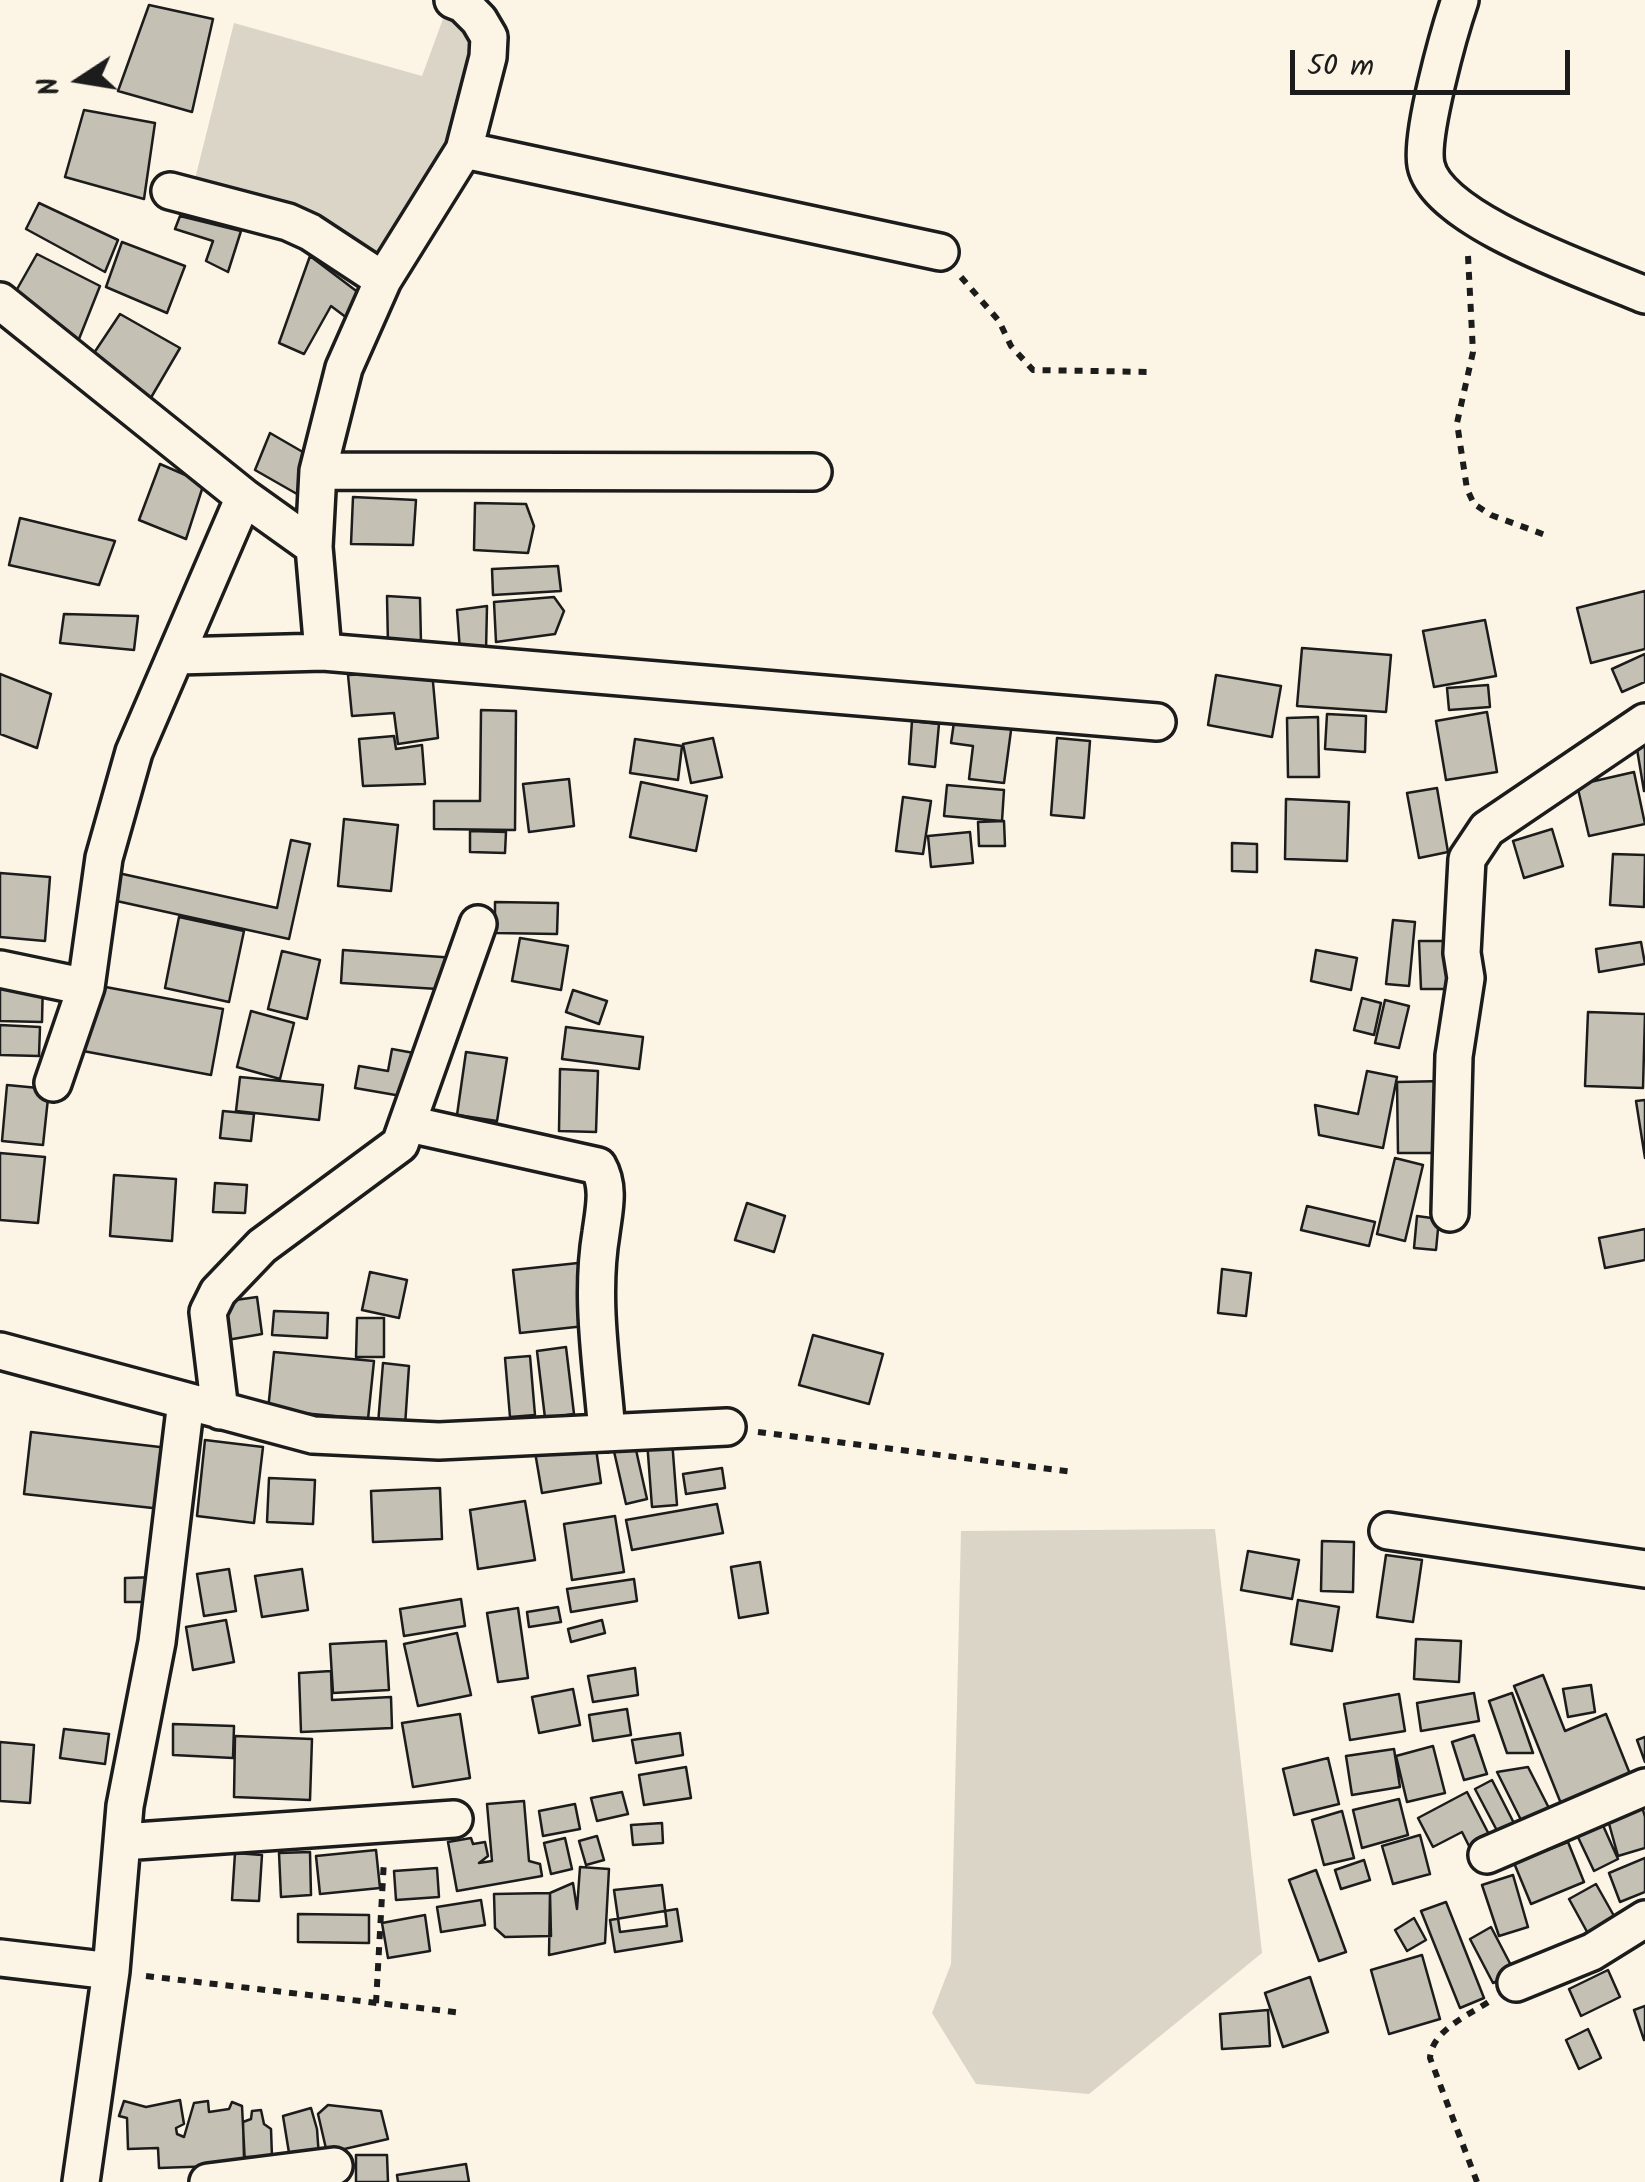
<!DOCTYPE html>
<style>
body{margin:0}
#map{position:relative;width:1645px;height:2182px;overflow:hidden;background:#fcf5e5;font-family:Kalam,sans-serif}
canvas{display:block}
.north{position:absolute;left:30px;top:30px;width:100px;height:100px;-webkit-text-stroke:8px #fcf5e5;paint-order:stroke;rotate:258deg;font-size:28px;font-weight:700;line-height:40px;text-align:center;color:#1c1c1c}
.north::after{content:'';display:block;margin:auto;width:35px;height:45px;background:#1c1c1c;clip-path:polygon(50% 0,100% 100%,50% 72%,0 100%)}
.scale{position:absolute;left:1290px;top:50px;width:280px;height:45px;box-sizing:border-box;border:5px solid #1c1c1c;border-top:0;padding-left:12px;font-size:30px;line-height:35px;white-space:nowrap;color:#1c1c1c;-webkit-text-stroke:8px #fcf5e5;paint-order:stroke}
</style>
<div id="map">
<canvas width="1645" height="2182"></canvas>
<div class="north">N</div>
<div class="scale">50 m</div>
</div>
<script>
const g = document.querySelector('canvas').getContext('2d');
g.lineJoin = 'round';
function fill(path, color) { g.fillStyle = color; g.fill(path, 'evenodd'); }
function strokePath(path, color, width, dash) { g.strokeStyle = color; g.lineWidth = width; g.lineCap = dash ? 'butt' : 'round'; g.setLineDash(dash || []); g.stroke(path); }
const green = new Path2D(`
 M447,8L475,40L457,142L379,266L203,188L195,179L234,23L422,76Z
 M1215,1529L1262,1953L1089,2094L976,2084L932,2013L951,1964L961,1531Z`);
const building = new Path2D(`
 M149,5L213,19L192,112L118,91Z
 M84,110L155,123L144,199L65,177Z
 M39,203L118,240L105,272L26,229Z
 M180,216L241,231L228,272L206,261L213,241L175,229Z
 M122,242L185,266L167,313L106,287Z
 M37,254L100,286L77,344L12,298Z
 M310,256L359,293L347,318L331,306L304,354L279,343Z
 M120,314L180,348L149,401L90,359Z
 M270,433L308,455L297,494L255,470Z
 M160,464L204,483L186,539L139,520Z
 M353,497L416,500L413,545L351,544Z
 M475,503L526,504L534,526L528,553L474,550Z
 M20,518L115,541L99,585L9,565Z
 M558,566L561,591L493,595L492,569Z
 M1645,591V649L1591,663L1577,608Z
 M387,596L420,598L421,643L388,646Z
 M554,597L564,611L555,634L496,642L494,602Z
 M487,606L486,651H460L457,610Z
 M64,614L138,616L134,650L60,643Z
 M1485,620L1496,676L1434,687L1423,631Z
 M1302,648L1391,655L1386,712L1297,706Z
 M1645,654V682L1622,692L1612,669Z
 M432,671L438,738L398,744L394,713L352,716L348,675Z
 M0,674L51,694L37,748L0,734Z
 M1216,675L1281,686L1272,737L1208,725Z
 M1488,685L1490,707L1449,710L1447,688Z
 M481,710L516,711L515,830L434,829V801H480Z
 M1487,712L1497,772L1446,780L1436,721Z
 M1327,714L1366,716L1365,752L1325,749Z
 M955,715L1012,723L1004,783L969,779L973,746L951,743Z
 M1318,717L1319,777H1288L1287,718Z
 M912,721L939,724L935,767L909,764Z
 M394,736L396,749L422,745L425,784L363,786L359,739Z
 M713,738L722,777L691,783L683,744Z
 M1057,738L1090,741L1084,818L1051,815Z
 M635,739L682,746L678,780L630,773Z
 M1645,741V790L1644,791L1636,743Z
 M1634,772L1645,824L1589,836L1577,785Z
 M569,779L574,826L529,832L523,784Z
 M641,782L707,796L696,851L630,837Z
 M947,785L1004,790L1002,821L944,816Z
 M1437,788L1448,852L1419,858L1407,793Z
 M903,797L931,801L923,854L896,851Z
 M1286,799L1349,802L1347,861L1285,859Z
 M344,819L398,825L391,891L338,886Z
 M1004,821L1005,846H979L978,822Z
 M1552,829L1563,866L1524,878L1513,841Z
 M470,831L506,832L505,853L470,852Z
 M970,832L973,863L931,867L928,836Z
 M291,840L310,844L289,939L103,898L109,871L277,908Z
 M1232,843L1257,844V872L1232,871Z
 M1613,854L1645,855L1644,907L1610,905Z
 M0,873L50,877L45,941L0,937Z
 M495,902L558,903L557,934L495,933Z
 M179,917L244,931L229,1002L165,988Z
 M1393,920L1415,922L1409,986L1386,984Z
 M520,938L568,946L561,990L512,981Z
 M1419,941H1453V989H1421Z
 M1641,942L1645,964L1599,972L1596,949Z
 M343,950L456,958L454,990L341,983Z
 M1316,950L1357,958L1351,990L1311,981Z
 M282,951L320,960L307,1019L268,1009Z
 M0,979L43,981L42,1022L0,1021Z
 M95,985L223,1009L211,1075L83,1051Z
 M573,990L607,1001L599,1024L566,1012Z
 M1362,998L1381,1003L1374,1035L1354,1030Z
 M1385,1000L1409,1006L1399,1048L1375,1043Z
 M251,1011L294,1023L280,1079L237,1067Z
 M1588,1012L1645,1014L1643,1088L1585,1086Z
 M0,1025L40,1027L39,1056L0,1055Z
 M566,1027L643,1037L639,1069L562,1059Z
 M392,1049L414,1053L407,1097L355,1088L359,1066L388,1071Z
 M466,1052L507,1058L497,1121L457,1115Z
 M560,1069L598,1071L596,1132L559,1131Z
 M1367,1071L1397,1077L1383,1148L1319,1135L1315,1105L1358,1114Z
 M240,1077L323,1085L319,1120L236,1111Z
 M1444,1081L1445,1153H1398L1397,1082Z
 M7,1085L49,1089L43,1145L2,1141Z
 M1645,1100V1158L1636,1101Z
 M223,1111L254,1114L251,1141L220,1138Z
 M0,1153L45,1157L38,1223L0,1220Z
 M1395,1158L1423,1165L1405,1241L1377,1234Z
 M114,1175L176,1179L172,1241L110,1236Z
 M215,1183L247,1185L245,1213L213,1212Z
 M747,1203L785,1216L774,1252L735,1240Z
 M1307,1206L1375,1222L1369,1246L1301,1230Z
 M1417,1216L1439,1219L1436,1250L1414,1248Z
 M1645,1229V1260L1605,1268L1599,1238Z
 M578,1263L585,1326L520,1333L513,1270Z
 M1222,1269L1251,1273L1246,1316L1218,1313Z
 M370,1272L407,1280L399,1318L362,1310Z
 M257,1297L262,1334L227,1340L221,1302Z
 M274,1311L328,1313L327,1338L272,1335Z
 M357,1318H384V1357H356Z
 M813,1335L883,1354L869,1404L799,1385Z
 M566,1347L574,1414L545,1418L537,1351Z
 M274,1352L374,1361L368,1419L268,1410Z
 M530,1356L535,1415L510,1417L505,1358Z
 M383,1363L409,1366L405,1426L378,1424Z
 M31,1432L177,1449L171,1510L24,1494Z
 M205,1440L263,1447L254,1523L197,1516Z
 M672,1440L677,1505L652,1507L647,1441Z
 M634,1441L647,1499L626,1504L613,1447Z
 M595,1442L601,1483L542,1493L535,1452Z
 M722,1468L725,1488L686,1494L683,1474Z
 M269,1478L315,1480L313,1524L267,1522Z
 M440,1488L442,1539L373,1542L371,1491Z
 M525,1501L535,1560L478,1569L470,1510Z
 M717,1504L723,1533L632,1550L626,1520Z
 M615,1516L624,1572L572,1580L564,1524Z
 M1322,1541L1354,1542L1353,1592L1321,1591Z
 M1248,1551L1299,1560L1292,1599L1241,1590Z
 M1386,1555L1422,1560L1413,1622L1377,1617Z
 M760,1562L768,1613L739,1618L731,1567Z
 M229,1569L236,1611L204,1616L197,1574Z
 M302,1569L308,1610L262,1617L255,1576Z
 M159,1577L160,1602H125V1578Z
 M634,1579L637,1601L571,1612L567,1589Z
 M461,1599L465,1626L404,1636L400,1609Z
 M1298,1600L1339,1607L1332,1651L1291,1644Z
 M558,1607L561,1622L529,1627L527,1612Z
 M518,1608L528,1678L498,1682L487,1613Z
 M226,1620L234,1662L193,1670L186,1627Z
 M602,1620L605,1633L571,1642L568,1629Z
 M457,1633L471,1695L418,1706L404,1644Z
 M1416,1639L1461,1641L1459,1682L1414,1679Z
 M386,1641L389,1690L333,1693L330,1644Z
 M635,1668L638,1695L593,1702L588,1676Z
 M331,1671L332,1700L391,1697L392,1728L301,1732L299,1673Z
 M1543,1675L1565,1731L1606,1714L1634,1784L1564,1811L1514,1686Z
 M1591,1685L1595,1712L1568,1717L1563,1689Z
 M573,1689L580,1725L539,1733L532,1697Z
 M1474,1693L1479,1721L1421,1731L1417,1703Z
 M1512,1693L1533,1753H1507L1489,1701Z
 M1399,1694L1405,1731L1350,1740L1344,1704Z
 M627,1709L631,1735L593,1741L589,1715Z
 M460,1714L470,1778L413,1787L402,1723Z
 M173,1724L234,1726L233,1758L173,1755Z
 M64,1729L109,1734L105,1764L60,1758Z
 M680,1733L683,1755L636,1763L632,1740Z
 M1474,1735L1487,1774L1464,1780L1452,1742Z
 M235,1736L312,1739L310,1800L234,1797Z
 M1645,1737V1762L1637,1740Z
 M0,1742L34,1745L30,1803L0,1801Z
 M1433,1746L1445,1793L1407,1802L1396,1756Z
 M1394,1749L1400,1787L1352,1795L1346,1756Z
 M1328,1758L1339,1804L1294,1815L1283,1769Z
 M686,1767L691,1798L644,1805L639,1775Z
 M1528,1767L1553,1816L1526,1830L1497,1772Z
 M1492,1780L1519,1833L1503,1842L1475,1789Z
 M622,1792L628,1814L597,1821L591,1798Z
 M1467,1792L1494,1844L1473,1854L1462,1832L1433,1847L1418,1818Z
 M1399,1799L1408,1835L1362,1848L1353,1810Z
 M524,1801L529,1861L540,1864L542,1876L457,1891L448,1842L471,1838L473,1844L485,1842L488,1856L479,1863L492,1861L487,1804Z
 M1641,1803L1645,1817V1848L1618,1856L1606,1813Z
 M575,1804L580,1829L543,1836L539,1811Z
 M1342,1811L1354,1858L1324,1865L1312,1820Z
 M1601,1821L1618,1859L1594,1871L1576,1833Z
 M662,1823L663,1843L633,1845L631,1825Z
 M1420,1835L1430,1874L1393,1884L1382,1846Z
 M597,1836L604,1860L586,1865L579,1841Z
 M565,1838L572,1869L551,1874L544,1843Z
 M1568,1842L1584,1882L1531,1904L1514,1863Z
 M376,1850L380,1888L320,1894L316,1856Z
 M310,1852L311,1895L281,1897L279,1853Z
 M235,1853L262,1855L259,1901L232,1900Z
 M1645,1858V1892L1620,1902L1609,1873Z
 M1364,1860L1370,1880L1341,1889L1335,1870Z
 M580,1867L609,1869L605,1943L549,1955L550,1893L573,1883L577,1909Z
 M437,1868L439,1897L396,1900L394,1871Z
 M1316,1870L1346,1952L1319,1961L1289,1880Z
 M1513,1875L1528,1927L1499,1936L1482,1885Z
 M1596,1884L1618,1923L1591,1939L1569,1899Z
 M662,1885L667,1926L620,1932L614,1890Z
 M550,1893L551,1936L505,1937L495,1928L494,1894Z
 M481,1900L485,1925L441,1932L437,1907Z
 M1446,1902L1484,1998L1460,2008L1421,1911Z
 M677,1909L682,1941L615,1952L610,1920Z
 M298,1914L369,1915V1943L298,1942Z
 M425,1915L430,1951L388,1958L382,1923Z
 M1414,1918L1426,1940L1407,1951L1395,1930Z
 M1491,1927L1515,1973L1493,1983L1470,1939Z
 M1422,1955L1440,2019L1389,2034L1371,1970Z
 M1608,1970L1620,1997L1581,2016L1569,1989Z
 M1310,1977L1328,2032L1283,2047L1265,1993Z
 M1645,2006V2039L1644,2040L1634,2010Z
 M1268,2010L1270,2046L1222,2049L1220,2014Z
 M1588,2029L1601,2058L1579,2069L1566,2040Z
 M180,2100L184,2124L176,2128L177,2134L184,2137L194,2103L208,2101L209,2112L229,2109L232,2102L242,2106L245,2165L159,2168L158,2148L128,2149L127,2118L119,2116L124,2101L146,2107Z
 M328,2105L381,2111L388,2139L327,2153L318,2114Z
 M311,2108L317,2129L319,2157L290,2159L283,2116Z
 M261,2110L264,2124L271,2129L272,2157H244L243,2122L251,2119L252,2111Z
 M356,2155H387L388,2182H356Z
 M466,2164L469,2182H398L397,2175Z`);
const path = new Path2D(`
 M1468,256L1473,352L1457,423L1467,489L1474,504L1491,515L1548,536
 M961,277L999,321L1011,346L1033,370L1153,372
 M758,1432L1074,1472
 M146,1976L463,2013
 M376,2003L384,1860
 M1477,2182L1430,2058C1432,2030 1469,2015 1490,2001`);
const street = new Path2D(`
 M1460,0C1449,32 1420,135 1426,165C1437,221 1594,273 1645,295
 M464,150L940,252
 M170,191L288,222L310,232L383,280
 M0,301L244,497L314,547L318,471L344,368L383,280L464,150L488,57L489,37L479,20L463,4L453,0
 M318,471L813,472
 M314,547L323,652
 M177,656L323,652L1157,722
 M0,969L86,987L104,858L134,752L244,497
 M53,1083L86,987
 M409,1124L598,1166C610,1187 604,1210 601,1233C590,1299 602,1366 607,1433
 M1450,1213L1454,1056L1466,978L1462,953L1467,859L1487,829L1645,722
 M0,1351L313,1435L439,1441L727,1427
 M220,1411L208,1312L218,1292L262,1246L400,1144L478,924
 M1388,1531L1645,1569
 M122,1842L454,1819
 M1487,1855L1645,1787
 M0,1958L111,1971
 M1516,1983L1592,1952L1645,1919
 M81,2182L111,1971L125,1806L157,1642L186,1401
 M208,2182L334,2166`);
fill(green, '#dbd5c8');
fill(building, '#c4c0b3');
strokePath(building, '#1c1c1c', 2.5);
strokePath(street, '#1c1c1c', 42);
strokePath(path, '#1c1c1c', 6, [8, 8]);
strokePath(street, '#fcf5e5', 35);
</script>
